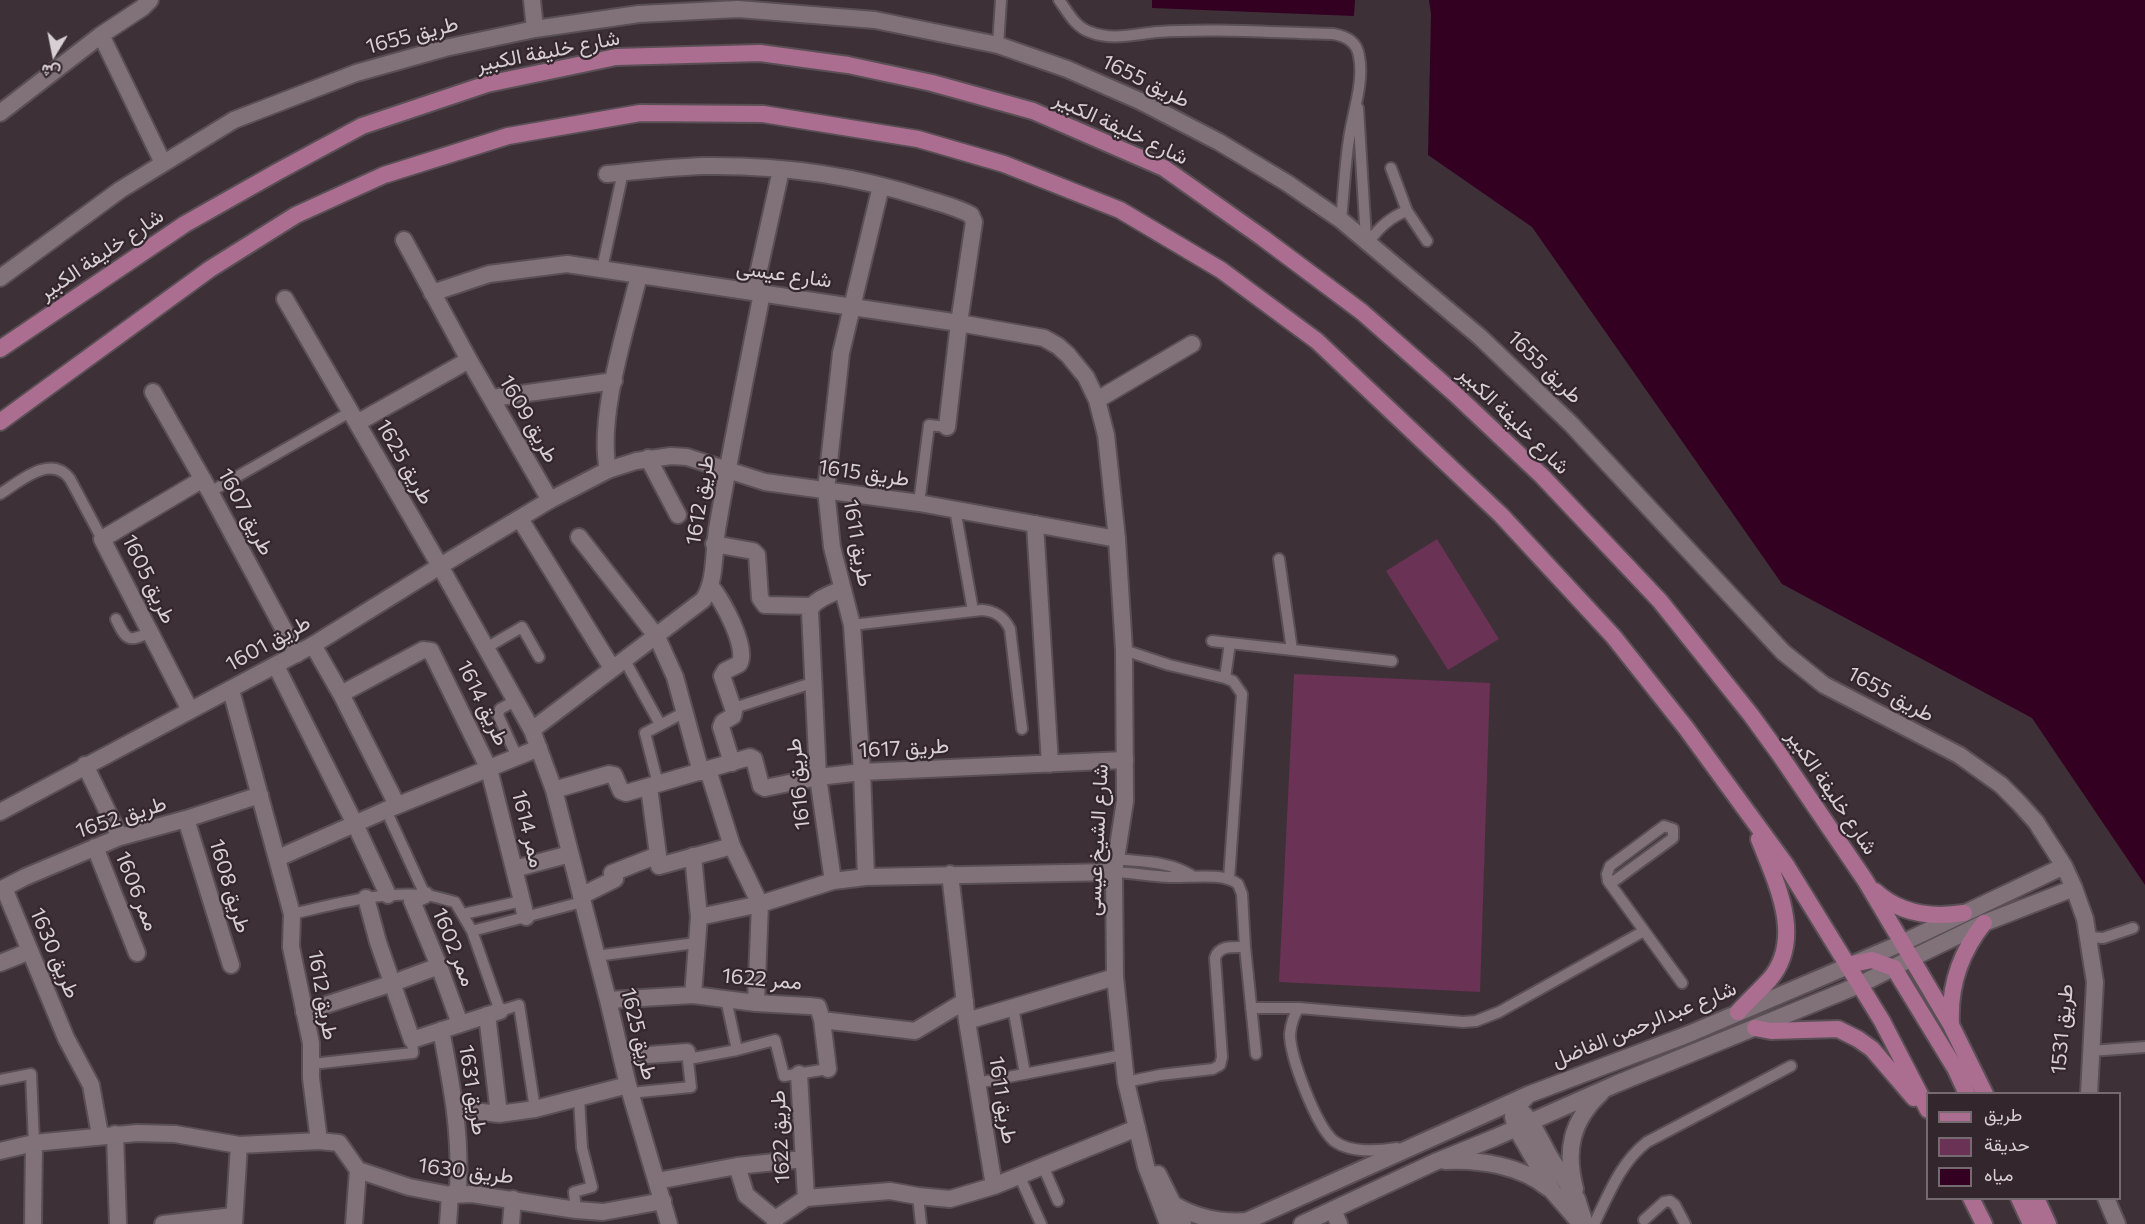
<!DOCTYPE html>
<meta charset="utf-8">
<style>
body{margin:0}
#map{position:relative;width:2145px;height:1224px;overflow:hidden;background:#3d3137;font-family:Commissioner,Vazirmatn,sans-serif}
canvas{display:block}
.legend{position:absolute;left:1926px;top:1092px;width:195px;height:108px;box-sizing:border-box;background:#33272d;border:2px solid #756a70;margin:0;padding:8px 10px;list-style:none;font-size:18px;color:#d7cfd4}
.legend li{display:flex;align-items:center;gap:12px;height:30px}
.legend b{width:30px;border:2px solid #756a70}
.north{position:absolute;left:24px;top:24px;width:60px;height:60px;-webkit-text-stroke:4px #33272d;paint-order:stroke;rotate:190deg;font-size:16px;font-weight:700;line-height:24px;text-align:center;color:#d7cfd4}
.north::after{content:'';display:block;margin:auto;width:21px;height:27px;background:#d7cfd4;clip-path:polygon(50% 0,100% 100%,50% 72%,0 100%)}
</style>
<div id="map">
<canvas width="2145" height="1224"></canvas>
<ul class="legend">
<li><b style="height:8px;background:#ab6e91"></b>طريق</li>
<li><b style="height:16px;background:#6a3254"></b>حديقة</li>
<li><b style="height:16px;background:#340022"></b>مياه</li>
</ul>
<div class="north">ش</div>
</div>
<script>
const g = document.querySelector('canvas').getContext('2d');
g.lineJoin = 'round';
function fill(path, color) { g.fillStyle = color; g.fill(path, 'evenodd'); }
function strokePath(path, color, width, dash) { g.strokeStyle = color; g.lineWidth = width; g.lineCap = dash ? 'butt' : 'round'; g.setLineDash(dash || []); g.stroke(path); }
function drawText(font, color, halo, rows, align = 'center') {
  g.font = font + ' Commissioner,Vazirmatn,sans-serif'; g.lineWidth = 4.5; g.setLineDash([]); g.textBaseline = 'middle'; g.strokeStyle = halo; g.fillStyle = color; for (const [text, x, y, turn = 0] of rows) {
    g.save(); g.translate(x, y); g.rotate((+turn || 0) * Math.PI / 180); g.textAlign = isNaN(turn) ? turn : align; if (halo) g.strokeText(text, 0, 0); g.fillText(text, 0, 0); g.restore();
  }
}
const green = new Path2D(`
 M1437,539L1499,639L1448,670L1386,571Z
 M1294,674L1490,683L1480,992L1279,982Z`);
const water = new Path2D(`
 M1152,0H1355L1354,16L1152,8Z
 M1429,0H2145V885L2032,718L1782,584L1532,227L1428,155L1431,14Z`);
const service = new Path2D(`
 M1059,0C1068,12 1075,27 1090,32C1113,41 1135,34 1158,32C1216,28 1275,33 1333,34C1346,36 1357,42 1359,56C1364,80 1354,109 1350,133C1345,161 1344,191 1341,220
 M998,45L1001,0
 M1358,108L1366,239
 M1391,168L1407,211L1427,241
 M1369,242C1379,227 1390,217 1407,211
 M602,269L623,172
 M210,492L350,412
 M0,494C19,482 51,453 70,479L102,539
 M919,503L929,425L947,427
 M955,509L973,611
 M1279,559L1292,650
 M116,619C126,640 128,643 150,632
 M852,625L982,610C996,611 1004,617 1010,629L1022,729
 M1212,641L1392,661
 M486,648L522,627L539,657
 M1124,650L1169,665L1225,678L1233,681L1242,694L1229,879
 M624,659L660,724
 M1225,678L1230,643
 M515,701L500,709L498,715L517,757
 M734,708L812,683
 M658,784L645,733L685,712
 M386,810L425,895
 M1116,859C1141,862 1169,861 1191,875
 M1114,872C1133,873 1151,876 1170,877C1189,878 1223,872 1238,884L1242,894L1245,947L1256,1054
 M1610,884L1673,838V829L1664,826L1610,866L1607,874L1608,881L1682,983
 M292,914C335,904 378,892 423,895C433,895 445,900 455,902L472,931L500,1011L519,1005L535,1109
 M463,914L522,901
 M472,931L582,902
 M2089,937L2103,938L2133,928
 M596,956L696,943
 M726,999L737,1050
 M1013,1007L1025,1074
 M1251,1008H1299L1463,1022L1476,1021L1499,1012L1644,931
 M1299,1008C1293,1016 1291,1024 1290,1034C1290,1057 1316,1126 1334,1141C1350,1153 1379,1151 1397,1148
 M2091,1051L2145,1047
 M687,1052L694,1058L737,1050L775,1040L784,1076L828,1069
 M312,1064L413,1053L412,1040
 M0,1080L31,1074L34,1143
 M1126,1082L1160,1075L1213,1069L1220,1065L1222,1057L1215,958C1219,945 1233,947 1245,947
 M977,1083L1123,1055
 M630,1093L691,1087L687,1052
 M1043,1166L1058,1201
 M1019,1175L1041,1224
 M918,1196L921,1224
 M576,1210L574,1192L592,1187L582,1148L579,1099
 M1644,1220L1664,1202L1670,1201L1675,1205L1685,1224
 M1594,1224C1609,1194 1620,1163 1647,1142L1791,1066`);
const minor = new Path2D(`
 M532,0L535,29
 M101,35L163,163
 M0,113L101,35L142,8L150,0
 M607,174C639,171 671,167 703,166C777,165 854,175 924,198C939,203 957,207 971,215L974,222L959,323L947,427
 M404,240L469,360L550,500
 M0,278L120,190L234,120L356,73L445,48L535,29L639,14L738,9L875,20L998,45L1067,69L1140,101L1219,142L1287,183L1341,220L1480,337L1571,424L1783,652L1824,685L1959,755L2001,785L2019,803L2036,822L2064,866L2074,888L2085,919L2095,982L2089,1094
 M754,292L781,170
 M432,293L489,274L567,264L959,323L1044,338L1058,346L1068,355L1086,377L1097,400L1106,435L1117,539
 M285,299L440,566L532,730L554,790L608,1000L628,1085L669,1224
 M153,392L210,492L297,654
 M492,398L614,381
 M1097,400L1192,344
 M357,423L469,360
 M648,458L678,515
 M608,470C597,417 626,330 639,275
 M520,519L612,668
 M1035,524L1050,764
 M579,537L657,637L675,677L701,772
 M714,544L753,551L757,555L760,598L765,605L811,606
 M711,587C722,599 749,649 739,664L725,671L722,676L734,711L733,716L723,722L721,727L732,763
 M313,645L341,694L397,805
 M276,666L355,824L388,895
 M231,690L292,914L291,947L311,1043V1078L319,1141
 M341,694L423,650L431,651L489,769L526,917
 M190,710L102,539L203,479
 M532,730L703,600C717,581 713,547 718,524C731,447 747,370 762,293
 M85,765L120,837
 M708,770L732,846L760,904L756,1003
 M649,787L658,855
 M554,790L609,774L614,775L621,791L626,793L750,757L754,759L761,786L765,788L818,777L862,772L1125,760
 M186,819L231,965
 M95,847L137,953
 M278,858L386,810L539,748
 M514,869L570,854
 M950,874L967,1021L994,1186
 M866,877L862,772L852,625L832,547L826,490L841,353L881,186
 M833,881L818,777L810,611C813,599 832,594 842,589
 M4,888L66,1038L91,1085L100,1135
 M0,890L25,877L120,837L186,819L260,795
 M425,895L412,901L439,966L460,1024
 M581,896L615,879L612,873L658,855L659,866L732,846
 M366,898L378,942L412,1040L500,1011
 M699,917L760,904L833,881L866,877L1114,872
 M1902,943L2064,866
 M1910,959L1984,923L2074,888
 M0,963L30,951
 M693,995L699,917L693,856
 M608,1000L693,995L756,1003L809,1006L818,1007L822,1020L915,1031L965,1001
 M304,1012L393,983L439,966
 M487,1015L499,1114
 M822,1020L828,1069
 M967,1021L1115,977
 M441,1030C452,1087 461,1132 458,1190L450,1195L448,1224
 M622,1057L687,1052
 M799,1074L806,1198
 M456,1109L499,1114L535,1109L628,1085
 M115,1134L118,1224
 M0,1151L34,1143L137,1133L175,1134L239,1145L319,1141L339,1143L358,1170L409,1187L450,1195L472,1194L576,1210L603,1212L663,1201
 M737,1166L746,1195L775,1219V1224
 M657,1181L737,1166L804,1159
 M2106,1198L2117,1224
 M1333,1210L1339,1224
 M775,1219L806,1198L890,1191L918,1196L950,1199L994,1186L1137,1128
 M33,1224L34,1143
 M163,1224L233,1216
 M234,1224L239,1145
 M354,1224L358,1170
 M511,1224L513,1199`);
const tertiary = new Path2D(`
 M0,812L313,645L440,566L550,500L608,470L636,461L671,456L687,457L765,482L919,503L1117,539L1124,650L1125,801L1114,872L1115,977L1126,1082L1146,1166L1168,1224
 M1527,1096L1515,1109L1513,1117L1516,1128L1553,1192L1581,1224
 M1524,1114L1531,1122L1550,1157L1577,1199L1585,1224
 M1445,1161C1479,1159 1522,1166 1548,1188
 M1158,1174L1183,1224
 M1575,1189C1565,1151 1571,1121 1601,1093
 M1173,1204C1196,1218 1219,1223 1247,1221
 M1240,1224L1530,1094L1689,1034L1902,943
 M1302,1224L1435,1162L1494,1138L1616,1084L1859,985L1910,959`);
const primary = new Path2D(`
 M0,349L185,224L277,172L362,126L487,84L616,57L760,53L848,65L932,83L1033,111L1164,168L1263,238L1362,312L1454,393L1542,476L1660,601L1751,715L1780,755L1865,880L1951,1025L1985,1094
 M0,422L210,269L296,215L384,175L508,136L640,113L763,114L918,139L1004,164L1120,210L1221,270L1317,341L1501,515L1613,636L1686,728L1786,865L1882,1021L1928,1110
 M1875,891C1900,914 1932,918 1964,913
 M1848,965L1872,960L1894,968L1955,1068L1967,1094
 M1738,1012C1748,1001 1760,990 1770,979C1805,937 1775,881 1759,839
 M1951,1024C1949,986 1960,953 1984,923
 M1755,1028L1771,1031L1838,1029L1858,1039L1872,1049L1914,1098
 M1971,1198L1984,1224
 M2019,1198L2031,1224
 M2036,1198L2048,1224`);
const streetNames = [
 ["طريق 1655",412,35,-15],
 ["شارع خليفة الكبير",548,51,-11],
 ["طريق 1655",1146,81,26],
 ["شارع خليفة الكبير",1121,128,25],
 ["شارع خليفة الكبير",101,254,-34],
 ["شارع عيسى",784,274,8],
 ["طريق 1655",1545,367,44],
 ["طريق 1609",529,419,60],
 ["شارع خليفة الكبير",1514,420,44],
 ["طريق 1625",405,462,60],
 ["طريق 1615",864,473,8],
 ["طريق 1612",700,500,-81],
 ["طريق 1607",246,512,62],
 ["طريق 1611",858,543,80],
 ["طريق 1605",149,579,64],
 ["طريق 1601",268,643,-29],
 ["طريق 1655",1891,694,28],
 ["طريق 1614",483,703,64],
 ["طريق 1617",904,748,-3],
 ["طريق 1616",798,784,-96],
 ["شارع خليفة الكبير",1832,792,56],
 ["طريق 1652",121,817,-18],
 ["ممر 1614",528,829,76],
 ["شارع الشيخ عيسى",1097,840,-87],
 ["طريق 1608",230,886,73],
 ["ممر 1606",137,891,68],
 ["ممر 1602",454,947,68],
 ["طريق 1630",55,953,67],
 ["ممر 1622",762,979,5],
 ["طريق 1612",323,995,80],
 ["شارع عبدالرحمن الفاضل",1644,1024,-22],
 ["طريق 1531",2062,1029,-85],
 ["طريق 1625",639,1034,76],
 ["طريق 1631",473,1090,81],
 ["طريق 1611",1003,1100,81],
 ["طريق 1622",780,1137,-93],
 ["طريق 1630",466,1171,7]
];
fill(green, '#6a3254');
fill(water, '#340022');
strokePath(service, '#5a4f55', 14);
strokePath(minor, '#5a4f55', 20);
strokePath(tertiary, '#5a4f55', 20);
strokePath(primary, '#5a4f55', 20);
strokePath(service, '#81727a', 10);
strokePath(minor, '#81727a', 16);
strokePath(tertiary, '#81727a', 16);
strokePath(primary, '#ab6e91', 16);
drawText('21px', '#d7cfd4', '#33272d', streetNames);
</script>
